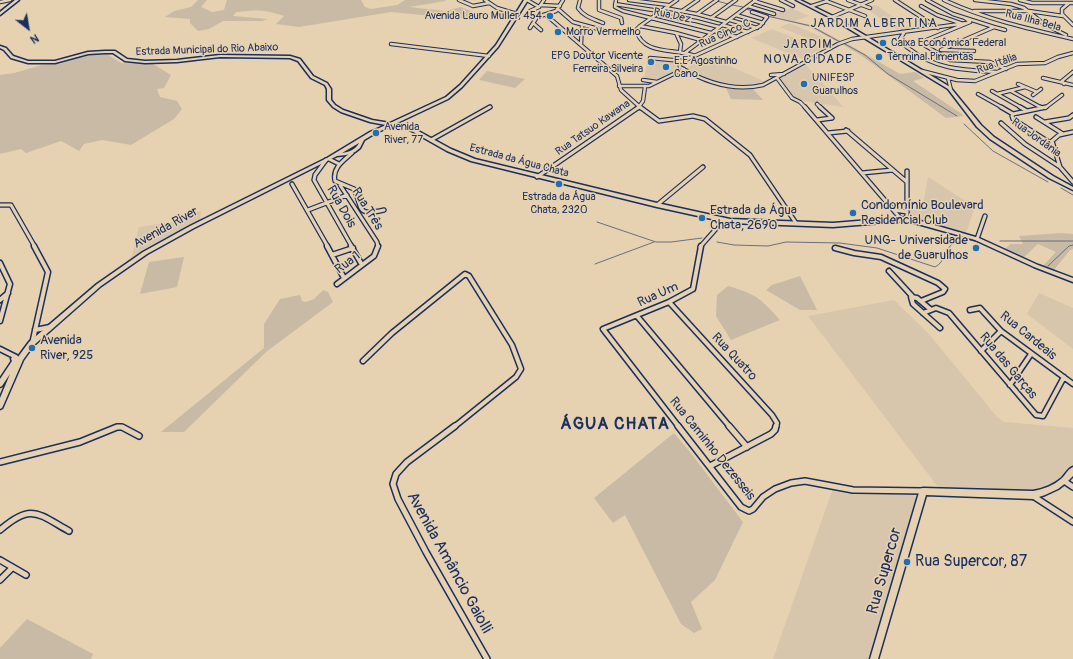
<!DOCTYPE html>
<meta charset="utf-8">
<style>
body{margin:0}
#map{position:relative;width:1073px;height:659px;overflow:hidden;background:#e6d2b1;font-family:Pangolin,sans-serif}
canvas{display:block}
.north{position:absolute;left:8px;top:8px;width:40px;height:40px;-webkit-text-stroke:3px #e6d2b1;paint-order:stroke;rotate:149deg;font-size:11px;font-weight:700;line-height:16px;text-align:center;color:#1b2f5e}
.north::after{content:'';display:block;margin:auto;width:14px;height:18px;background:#1b2f5e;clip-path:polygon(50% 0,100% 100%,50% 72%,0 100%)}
</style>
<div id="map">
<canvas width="1073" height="659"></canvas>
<div class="north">N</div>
</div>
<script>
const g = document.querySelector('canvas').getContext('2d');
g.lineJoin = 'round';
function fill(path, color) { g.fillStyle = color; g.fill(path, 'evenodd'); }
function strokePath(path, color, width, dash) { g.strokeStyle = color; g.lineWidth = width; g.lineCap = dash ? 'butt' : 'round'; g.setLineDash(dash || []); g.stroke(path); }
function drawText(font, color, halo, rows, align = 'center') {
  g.font = font + ' Pangolin,sans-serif'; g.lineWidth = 3; g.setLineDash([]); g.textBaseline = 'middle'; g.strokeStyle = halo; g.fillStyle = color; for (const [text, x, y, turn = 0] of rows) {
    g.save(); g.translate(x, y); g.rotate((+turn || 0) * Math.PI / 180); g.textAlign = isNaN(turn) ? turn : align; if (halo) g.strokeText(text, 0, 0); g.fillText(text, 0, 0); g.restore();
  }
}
const built = new Path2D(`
 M876,5L912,30L899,31L871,12L872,6Z
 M791,8L809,16L794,21L771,16Z
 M790,23L831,41L821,44L780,27Z
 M772,29L822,49L811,54L812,56L805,60L751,38Z
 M709,57L766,82L760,85L752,83L757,86H731L715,82L686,68Z
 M648,58L675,61L677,62L675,64L676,66L681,69L657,80L644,79Z
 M806,65L828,89L843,107L801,101L793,96L780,79Z
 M928,177L975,207L966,233L910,218V209L922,211Z
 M201,211L200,222L131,260L139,227L172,222L186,214Z
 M1039,293L1073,308V349L1027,314Z
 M894,300L929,334L997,417L1004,422L1073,428V464L1063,480L1053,487L1030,493L938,487L808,316Z
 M832,491L858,495H914L916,499L870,659H773Z`);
const green = new Path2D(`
 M198,0H207L201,7L212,12L224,10L227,0H361L365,7L371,9L397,5L405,0H445L446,1L409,7L445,11L461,7L480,15L477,18H452L391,12L299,27L276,24L284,16C263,9 257,10 236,12L233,16L267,19L262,21H223L209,29L198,31L190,23V19L165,17L174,11L191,7Z
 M747,8L770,16L811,25L841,41H836L810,27L745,9Z
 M846,43L900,74L915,72L924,78L913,81L962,114L963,116L946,118L862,56L842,44Z
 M107,54L121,63L153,64L171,75L164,88L157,89L160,97L177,101L182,109L174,119L131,145L102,140L84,144L79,151L61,141L26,153L21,149L0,154V75L14,73L42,65L59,64L88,55Z
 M487,71L525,79L515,88L479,80Z
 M726,88L753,89L763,100L731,99Z
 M1061,233L1073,234V249L1070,250L1054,270L1043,266L1056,252L1038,244L1023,258L1005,249L1010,244H1023L1019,236Z
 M184,257L177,287L140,294L149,262Z
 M800,276L817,310H800L766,290L772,285Z
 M728,286C758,295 760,298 780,320L731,340L716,316L717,295Z
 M323,290L328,292L333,302L266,352L184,432H161L264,348V324L280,299L300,295L302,301L306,302L314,299Z
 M674,433L690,452L743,522L715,580L691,602L702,629L694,633L681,624L625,515L613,523L594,498Z
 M27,619L93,654L91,659H0V648Z`);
const stream = new Path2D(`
 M717,1L728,4
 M732,5L743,7
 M746,9L753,11
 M767,16L811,26L840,42
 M843,43L865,55L888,74L957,116
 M964,124L993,151L1048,182
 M1061,188L1073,195
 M597,222L656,242H671L702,238
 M1000,241H1073
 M717,242L734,245L768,246L786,242L840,243L877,248L935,267C945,262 945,250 953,243H959L963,238L978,242
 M595,264L654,242
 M1048,266L1069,246L1073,245`);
const streetFar3 = new Path2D(`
 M459,0L473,6L489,3
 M485,0L497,8L517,14
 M527,0L539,7
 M580,0L578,8C584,17 594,19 603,23
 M599,0V10L621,18L622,23
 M616,0L615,7L623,11L711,33
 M629,0L668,5
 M677,0L640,26L636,30C643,56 675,48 695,56
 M781,0L793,6
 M848,0L870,8
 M895,0L938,28
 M927,0L953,14L994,27L941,50
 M944,0C985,19 1029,29 1073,39
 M975,0L1011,4L1024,8L1044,24L1066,35
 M1020,0L1032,3H1073
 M754,1L783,10
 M826,1L865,16
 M0,2L10,0
 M615,4L659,11
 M1068,4L1062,9V14L1073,25
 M541,5L560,6
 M748,6L774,14
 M812,6L827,1
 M921,6L937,15L963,24
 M665,8L697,14L726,22
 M558,9L573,22L602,30
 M530,11L539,7L544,0
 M682,11L698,0
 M974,11H1029L1063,16
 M752,12L767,17L760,26L679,63L680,67C706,83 733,92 763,85L838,44L852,39L967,23
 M655,14L696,21L719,27
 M697,14L717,0
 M546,15L617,76L621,90L641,108
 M736,15L763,23
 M832,17L872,0
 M711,18L736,0
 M965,18L970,22L924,41V45L950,60L990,62L1006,69
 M730,20L757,28
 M533,23L541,30
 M722,25L748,32
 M640,26L676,33L701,40
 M994,27L1005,30
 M530,28L537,17L556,11L563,0
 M714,31L737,37
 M902,32L904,33L900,39C902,44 906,47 911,50C936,70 967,70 997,72
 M676,33L681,44L680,52
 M391,44L489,56
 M581,44L582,26
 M942,50L974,51
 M686,52L756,0
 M650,58L683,61
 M922,71L957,80L975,81L1017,64L1045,63L1058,57L1073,53
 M771,75L784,74
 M777,78L792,98L800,102L806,108
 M948,78L951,90
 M1043,78L1073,85
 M643,80L657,82
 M1018,84L1037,92
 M1064,84L1062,81L1073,72
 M619,86H649L684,69
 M992,91L1022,108
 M1011,91L1042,108
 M978,94L1003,108
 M997,94L1025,87
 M1033,95L1041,89
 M817,104L821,108
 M488,108L490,107
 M638,108L643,101L645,87
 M1045,108L1062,95`);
const streetFar2 = new Path2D(`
 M640,107L659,121L693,116L705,119L750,155L796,223
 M805,107L901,219
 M820,107L832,118
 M1001,107L1013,114
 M1020,107L1027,111
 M1040,107L1042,108
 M1046,107L1013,114L1012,116L1013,119L1052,144
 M1036,117L1063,134
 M817,120L832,118
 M1045,122L1069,118L1073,115
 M1001,123L1025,144L1060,167
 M846,130L907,182
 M1073,132L1059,135L1052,141L1060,167L1073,182
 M828,133L848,131
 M431,140L490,107
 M352,153C343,161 332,168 335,181L354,189C363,207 355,217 384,210
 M329,159L339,164
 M326,160L315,175L314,180L352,247
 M907,171V219
 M862,173L893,170
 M537,177L639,107
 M292,184L328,247
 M340,185L377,242L378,247
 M0,205H11L35,247
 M657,205L703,167
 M308,210L347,195
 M894,210L907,212
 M977,239L985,216
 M700,247L715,230L714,219`);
const streetFar1 = new Path2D(`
 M327,246L344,278
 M351,246L362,265
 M835,248L854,253L881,257L938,283L945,289L943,292L921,301
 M332,255L353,248
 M0,263L10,284L0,321
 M889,271L912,296
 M337,284L374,256L378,246
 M0,300L8,293
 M669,302L772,415L777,423L776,427
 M930,309L917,298L911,297L913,304L940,328
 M970,310L980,308L1001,331L1073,384
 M923,313L936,308L949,313L1036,415L1043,416L1064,377
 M637,316L730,427
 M35,330L50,327
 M32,344L48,272L34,246
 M0,349L16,357
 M981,351L1001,331
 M363,361L392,333L465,274L469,276L512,345L521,369L516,377L454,427
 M1010,385L1031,354
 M679,427L603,329L669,302L693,289L701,246`);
const street = new Path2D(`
 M455,426L407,462L396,474L393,484L398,499L426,552L487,659
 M678,426L741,507L749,511L753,509L763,497L775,489L791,483L805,481L853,490L923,491
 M729,426L747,447
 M0,462L80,442L117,427H122L139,436
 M710,466L771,434L775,430L776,426
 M1064,481L1073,487
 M1033,496L1073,522
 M0,530C31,503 37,513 69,531
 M0,560L26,575
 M0,580L12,568`);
const secondary = new Path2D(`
 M15,0H19L0,15V12Z
 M524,0H528L498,47L462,87L448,99L395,124L411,127L451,149L475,159L657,203L730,219L833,223L907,217L979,238L1038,265L1073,278V282L1034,267L975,240L907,221L833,227L730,223L657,207L471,161L447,151L408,129L391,126L374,134L364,140L360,148L355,152L346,155L337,156L194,228L147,254L101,286L33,346L23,360L3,406L2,408L0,409V398L10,374L2,386L0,387V379L12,361L11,359L12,357H18L29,342L97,284L143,252L190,226L327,158L370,132L386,125L370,122L341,112L333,107L327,100V89L325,85L311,78L298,61L290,58L220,57L177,62L145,63L125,61L113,53H105L88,54L55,63H28L11,58L4,50L0,48V46L6,48L13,56L28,61H55L88,52L105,51H115L127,59L145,61L177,60L220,55L290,56L300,59L313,76L327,83L331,89V100L335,105L343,110L372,120L390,123L446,97L460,85L496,45ZM359,143C355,150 349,152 342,153Z
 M796,0H800L833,16L950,87L981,125L994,137L1053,176L1073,187V190L1049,178L990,139L977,127L948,89L831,18Z
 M1073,467V476L1067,482L1058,489L1045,495L1033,499L926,495L878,659H870L920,489L923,488L1033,491C1044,489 1053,486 1062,478C1066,474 1068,469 1073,467Z`);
const markers = [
 [550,16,4,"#1f6fb2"],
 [558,32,4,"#1f6fb2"],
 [883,43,4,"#1f6fb2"],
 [879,57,4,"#1f6fb2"],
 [651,62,4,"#1f6fb2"],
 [666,67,4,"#1f6fb2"],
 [804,84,4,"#1f6fb2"],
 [376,133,4,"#1f6fb2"],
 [559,184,4,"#1f6fb2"],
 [853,213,4,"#1f6fb2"],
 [702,218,4,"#1f6fb2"],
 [976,248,4,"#1f6fb2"],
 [32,348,4,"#1f6fb2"],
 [907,562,4,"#1f6fb2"]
];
const farPoinames = [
 ["Avenida Lauro Muller, 454",542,16,"right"],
 ["Morro Vermelho",566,32],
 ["Caixa Econômica Federal",891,43],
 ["EPG Doutor Vicente",643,56,"right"],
 ["Ferreira Silveira",643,69,"right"],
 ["Terminal Pimentas",887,57],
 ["E.E Agostinho",674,61],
 ["Cano",674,74],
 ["UNIFESP",812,78],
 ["Guarulhos",812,91],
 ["Avenida",384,127],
 ["River, 77",384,140],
 ["Estrada da Água",559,197,"center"],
 ["Chata, 2320",559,210,"center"]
];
const farStreetnames = [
 ["Rua Dez",672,16,12],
 ["Rua Ilha Bela",1033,21,15],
 ["Rua Cinco C",725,34,-24],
 ["Estrada Municipal do Rio Abaixo",207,50,-2],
 ["Rua Itália",997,64,-20],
 ["Rua Tatsuo Kawana",593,128,-35],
 ["Rua Jordânia",1036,138,36],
 ["Estrada da Água Chata",519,161,15]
];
const farQuarternames = [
 ["JARDIM ALBERTINA",874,24],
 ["JARDIM",808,45],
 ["NOVA CIDADE",808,60]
];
const poiNames = [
 ["Condomínio Boulevard",861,206],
 ["Residencial Club",861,221],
 ["Estrada da Água",710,211],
 ["Chata, 2690",710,226],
 ["UNG- Universidade",968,241,"right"],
 ["de Guarulhos",968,256,"right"],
 ["Avenida",40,341],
 ["River, 925",40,356]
];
const streetNames = [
 ["Rua Dois",341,207,60],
 ["Rua Três",367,209,58],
 ["Avenida River",166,228,-29],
 ["Rua 1",348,263,-37],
 ["Rua Um",658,295,-24],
 ["Rua Cardeais",1028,336,39],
 ["Rua Quatro",734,357,47],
 ["Rua das Garças",1008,366,50],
 ["Rua Caminho Dezesseis",712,449,51]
];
const nearPoinames = [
 ["Rua Supercor, 87",915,562]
];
const nearStreetnames = [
 ["Avenida Amâncio Gaiolli",449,563,61],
 ["Rua Supercor",885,571,-74]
];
const districtNames = [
 ["ÁGUA CHATA",615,425]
];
fill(built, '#d7c6ab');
fill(green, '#c9baa5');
strokePath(stream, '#6b6f7f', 1);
strokePath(streetFar3, '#1b2f5e', 4.5);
strokePath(streetFar2, '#1b2f5e', 5.5);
strokePath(streetFar1, '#1b2f5e', 7);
strokePath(street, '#1b2f5e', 8);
strokePath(secondary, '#1b2f5e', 3);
strokePath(streetFar3, '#e6d2b1', 2.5);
strokePath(streetFar2, '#e6d2b1', 3);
strokePath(streetFar1, '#e6d2b1', 4);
strokePath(street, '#e6d2b1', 5);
fill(secondary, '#e6d2b1');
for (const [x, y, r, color] of markers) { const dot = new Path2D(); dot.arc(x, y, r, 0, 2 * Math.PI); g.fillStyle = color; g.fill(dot); strokePath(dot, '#e6d2b1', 1.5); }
drawText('11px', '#1b2f5e', '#e6d2b1', farPoinames, 'left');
drawText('11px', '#1b2f5e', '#e6d2b1', farStreetnames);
g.letterSpacing = '1px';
drawText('13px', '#1b2f5e', '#e6d2b1', farQuarternames);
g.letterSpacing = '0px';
drawText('13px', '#1b2f5e', '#e6d2b1', poiNames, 'left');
drawText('13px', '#1b2f5e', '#e6d2b1', streetNames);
drawText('16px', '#1b2f5e', '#e6d2b1', nearPoinames, 'left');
drawText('16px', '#1b2f5e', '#e6d2b1', nearStreetnames);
g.letterSpacing = '1px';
drawText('bold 17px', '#1b2f5e', '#e6d2b1', districtNames);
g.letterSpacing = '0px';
</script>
